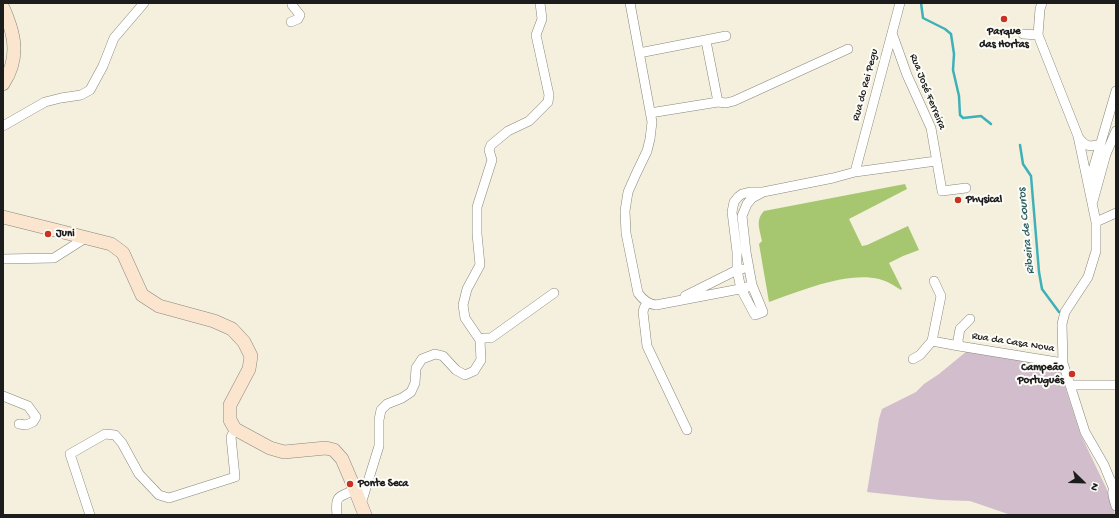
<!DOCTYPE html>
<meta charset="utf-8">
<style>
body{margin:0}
#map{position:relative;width:1119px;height:518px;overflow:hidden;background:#f4f0dd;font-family:"Gochi Hand",sans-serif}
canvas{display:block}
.frame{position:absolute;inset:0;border:4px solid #1c1c1c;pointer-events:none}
.north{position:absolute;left:1063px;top:462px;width:40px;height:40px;-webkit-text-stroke:3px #fdfcf7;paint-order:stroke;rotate:113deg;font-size:11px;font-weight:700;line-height:16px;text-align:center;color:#1c1c1c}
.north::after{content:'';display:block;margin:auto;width:14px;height:18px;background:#1c1c1c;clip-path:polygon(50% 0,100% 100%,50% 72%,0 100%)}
</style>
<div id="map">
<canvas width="1119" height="518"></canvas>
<div class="frame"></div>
<div class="north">N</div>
</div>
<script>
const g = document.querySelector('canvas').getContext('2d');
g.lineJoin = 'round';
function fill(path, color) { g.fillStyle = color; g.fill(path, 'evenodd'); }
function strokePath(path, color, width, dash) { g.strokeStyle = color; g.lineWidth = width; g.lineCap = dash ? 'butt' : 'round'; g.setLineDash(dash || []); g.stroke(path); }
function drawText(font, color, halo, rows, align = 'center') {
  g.font = font + ' "Gochi Hand",sans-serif'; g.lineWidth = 4; g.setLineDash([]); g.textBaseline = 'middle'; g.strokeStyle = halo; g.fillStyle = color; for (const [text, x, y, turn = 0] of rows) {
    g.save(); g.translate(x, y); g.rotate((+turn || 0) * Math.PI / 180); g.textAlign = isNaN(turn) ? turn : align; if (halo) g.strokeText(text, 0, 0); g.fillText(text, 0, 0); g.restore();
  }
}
const industrial = new Path2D(`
 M967,351L1053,363L1059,368L1080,433L1109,494L1115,515H1011L970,501L940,500L867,492L879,419L882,409L916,392L924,384L939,374Z`);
const green = new Path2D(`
 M905,184L907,189L849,219L862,246L867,245L908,226L919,250L903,256L889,263L902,289L901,290C895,286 887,281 879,279C847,271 800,291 769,302L759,244L762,241C760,230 755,220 764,211Z`);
const stream = new Path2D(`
 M921,3L923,18L945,29L951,34L954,54L953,70L959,96L960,115L963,118L981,116L991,124
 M1020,145L1023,164L1031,176L1039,272L1042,289L1059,312`);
const street = new Path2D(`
 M630,3L652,122L650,139L647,151L636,174L628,192L625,211L626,233L638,293C643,300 648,304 656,305L745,288L752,285L746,252L742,216L747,204L752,198L763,192
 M1042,3L1040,9L1038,35L1078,136L1096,222V251L1088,277L1065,312L1062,324L1063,363L1085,432L1104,465L1113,487
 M291,22L298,19L300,15L292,5L293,3
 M892,33L907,75L931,128L942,191L966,188
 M1023,34L1038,35
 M706,41L718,102
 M639,53L726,36
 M650,113L718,102L726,103L734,101L848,49
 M3,126L45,102L61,98L81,95L90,90L103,66L114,38L144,3
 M1079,138C1086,147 1089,147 1100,144
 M855,172L900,3
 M1092,183V173L1116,91
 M1093,201L1106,154L1116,131
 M1096,222L1116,213
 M3,259L54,258L87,237
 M752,285L763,312L755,315L741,289L737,270V252L732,212L734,202L738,197L742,194L750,192H763L833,178L855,172L936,161
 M685,296L737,270L742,269
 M647,303L644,308L643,312L647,346L687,430
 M970,319L960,329L958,340L959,346L1063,363
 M480,340L465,318L463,305L467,289L480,265L477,234V207L492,160L489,150L491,145L508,131L529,121L548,102L549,95L536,35L542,19L540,3
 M480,340L484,338H491L554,293
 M932,341L941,296L934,281
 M913,359L920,355L932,341L959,346
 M1070,385H1116
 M3,396L28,406L36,417L33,422L26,425L19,424
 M1115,483C1111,491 1113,497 1116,506
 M361,504L379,446V420L381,410L387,404L402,398L411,392L415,383L416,368L422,359L435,354L443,356L456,370L465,375L474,371L481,360L480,340
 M90,515L70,454L105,434L115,435L122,443L139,474L159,495L169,498L235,477L231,437L235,429
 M337,515C334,489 344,500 358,486`);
const secondary = new Path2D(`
 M3,8C6,14 8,20 10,26C17,47 15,66 3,84
 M3,217L111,244L123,253L142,295L159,306L214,321L232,329L244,342L251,356L249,369L230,405V420L235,429L270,448L284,452L326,448L334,450L342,459L354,487L365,515`);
const markers = [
 [1004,19,4,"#c8321e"],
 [958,200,4,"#c8321e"],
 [48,234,4,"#c8321e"],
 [1072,374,4,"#c8321e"],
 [350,484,4,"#c8321e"]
];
const poiNames = [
 ["Parque",1004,32,"center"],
 ["das Hortas",1004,45,"center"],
 ["Physical",966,200],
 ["Juni",56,234],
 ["Campeão",1064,368,"right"],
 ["Português",1064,381,"right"],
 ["Ponte Seca",358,484]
];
const streetNames = [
 ["Rua do Rei Pegu",866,85,-75],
 ["Rua José Ferreira",927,92,68],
 ["Rua da Casa Nova",1013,343,9]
];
const waterNames = [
 ["Ribeira de Couros",1027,231,-96]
];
fill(industrial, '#d1bdcc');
fill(green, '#a6c76f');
strokePath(stream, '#40b0b8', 2.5);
strokePath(street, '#88867c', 10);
strokePath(secondary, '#88867c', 14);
strokePath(street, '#fff', 9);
strokePath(secondary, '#fce5cf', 13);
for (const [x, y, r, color] of markers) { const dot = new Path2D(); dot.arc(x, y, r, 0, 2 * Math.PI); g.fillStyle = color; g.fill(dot); strokePath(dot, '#fdfcf7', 1.5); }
drawText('bold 11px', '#1c1c1c', '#fdfcf7', poiNames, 'left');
drawText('11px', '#1c1c1c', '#fdfcf7', streetNames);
drawText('italic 12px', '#2c5f62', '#fdfcf7', waterNames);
</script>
